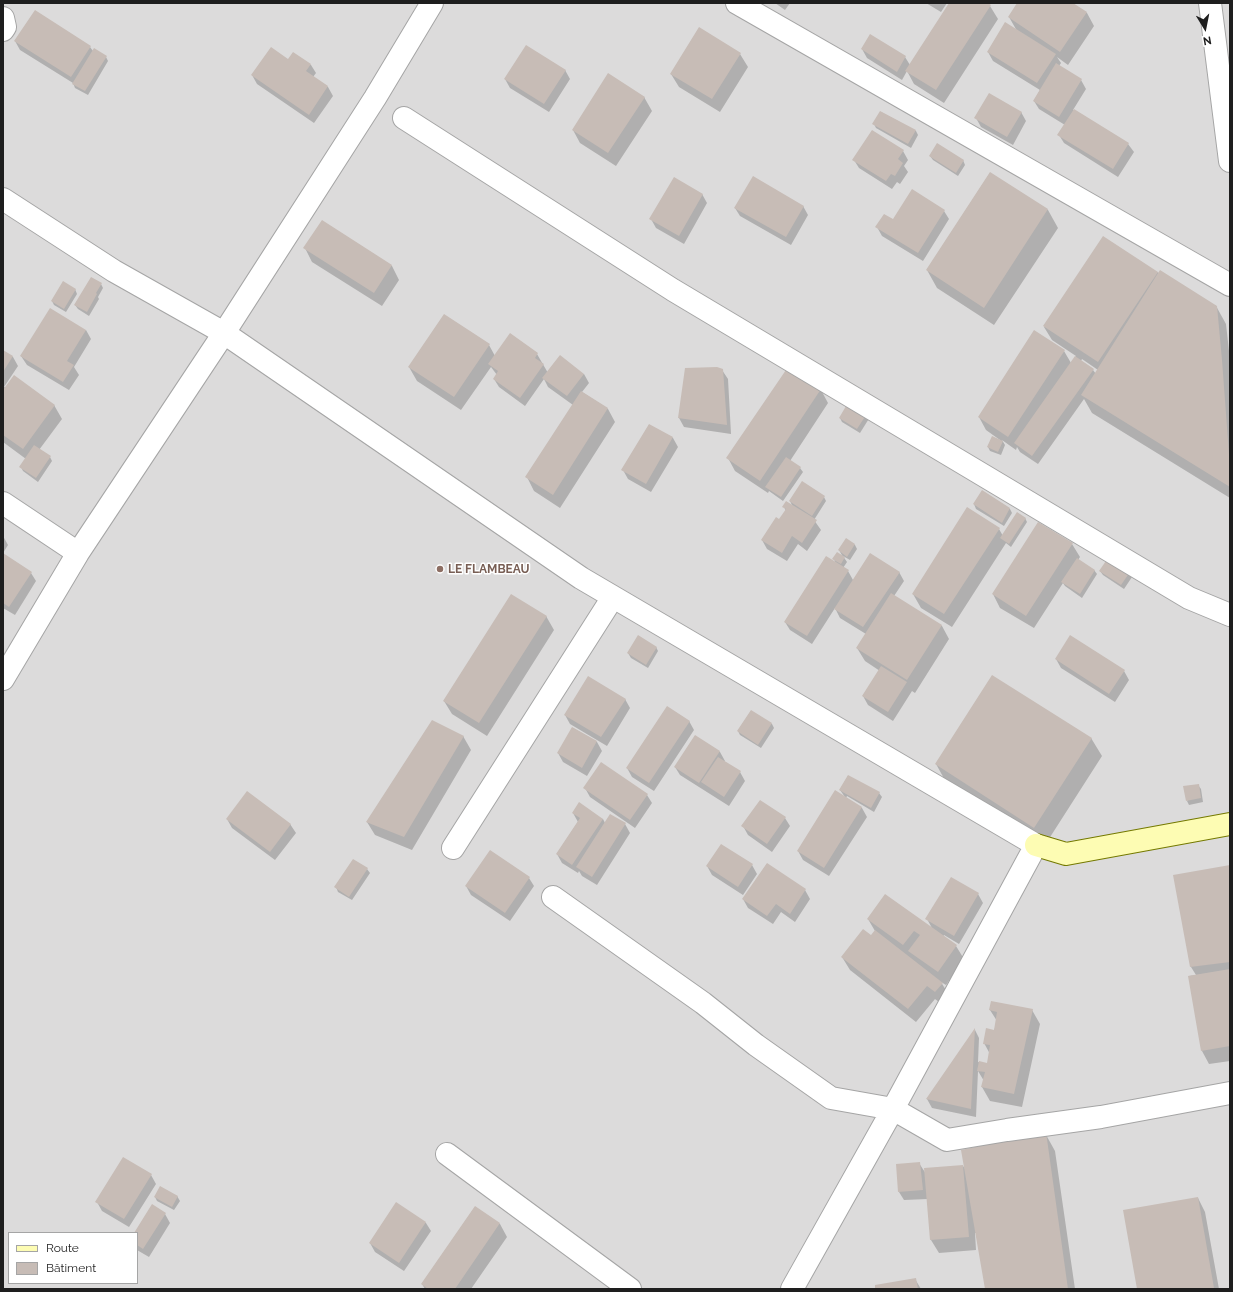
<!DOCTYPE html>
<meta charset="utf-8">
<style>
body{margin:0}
#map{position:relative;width:1233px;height:1292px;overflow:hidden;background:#efeae3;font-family:Raleway,sans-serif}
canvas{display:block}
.frame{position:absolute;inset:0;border:4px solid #1e1e1e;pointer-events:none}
.legend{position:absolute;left:8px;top:1232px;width:130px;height:52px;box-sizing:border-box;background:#fff;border:1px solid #a5a5a5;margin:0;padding:5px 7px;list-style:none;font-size:12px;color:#1e1e1e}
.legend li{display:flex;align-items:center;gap:8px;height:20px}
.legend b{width:20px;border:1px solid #a5a5a5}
.north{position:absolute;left:1185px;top:8px;width:40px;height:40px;-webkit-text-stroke:3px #fff;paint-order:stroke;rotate:170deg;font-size:11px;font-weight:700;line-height:16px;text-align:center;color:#1e1e1e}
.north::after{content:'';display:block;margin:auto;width:14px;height:18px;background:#1e1e1e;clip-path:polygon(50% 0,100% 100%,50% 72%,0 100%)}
</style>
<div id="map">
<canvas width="1233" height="1292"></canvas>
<div class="frame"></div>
<ul class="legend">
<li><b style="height:5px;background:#fdfcb3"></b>Route</li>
<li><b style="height:11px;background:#c7bcb6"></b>Bâtiment</li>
</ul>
<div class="north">N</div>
</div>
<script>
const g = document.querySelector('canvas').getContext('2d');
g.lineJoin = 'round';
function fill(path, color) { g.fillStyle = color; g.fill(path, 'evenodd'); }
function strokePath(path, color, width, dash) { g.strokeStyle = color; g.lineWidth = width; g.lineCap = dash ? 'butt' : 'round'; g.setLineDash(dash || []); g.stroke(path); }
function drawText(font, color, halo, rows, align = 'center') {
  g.font = font + ' Raleway,sans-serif'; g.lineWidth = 3; g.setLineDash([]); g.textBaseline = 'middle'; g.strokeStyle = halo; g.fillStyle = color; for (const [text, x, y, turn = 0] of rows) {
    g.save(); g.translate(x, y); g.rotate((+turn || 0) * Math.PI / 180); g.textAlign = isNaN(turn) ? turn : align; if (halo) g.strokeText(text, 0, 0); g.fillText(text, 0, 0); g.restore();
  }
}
const residential = new Path2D(`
 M3,3H1230V1289H3ZM9,1233H137V1283H9Z`);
const shadow = new Path2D(`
 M775,3H790L785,10Z
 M926,3H947L941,12Z
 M950,3H986L990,6L998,19L944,103L914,84L907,71L902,80L867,58L862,49L905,57L910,65Z
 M1019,3H1071L1087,13L1094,26L1068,65L1057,57L1061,63L1059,66L1081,80L1086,89L1073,110L1128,144L1134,152L1118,177L1064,143L1059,135L1065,125L1039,109L1034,101L1040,90L993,61L988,52L1017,31L1009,17Z
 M35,12L90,47L93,51L106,57L108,61L88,95L75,88L73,83L20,50L15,41Z
 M293,53L311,65L316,73L313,77L328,87L333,96L314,123L257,84L252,75L289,60Z
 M740,54L748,67L720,112L679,87L671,74Z
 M565,70L570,79L549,112L510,88L505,79Z
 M644,97L652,111L616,166L580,143L573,130Z
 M881,112L916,131L918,135L911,148L876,128L874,124Z
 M1021,112L1026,121L1013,145L981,127L976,118Z
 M872,131L903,151L908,160L904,166L908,172L900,184L897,182L892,189L859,168L854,160Z
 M930,156L963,160L965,165L958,176L933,160Z
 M990,173L1048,210L1058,228L994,325L937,288L927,270Z
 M702,194L707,203L684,244L656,228L651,219Z
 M803,206L808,215L791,245L740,216L735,208Z
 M944,211L949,219L923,261L882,236L877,227L894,220Z
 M322,221L392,266L399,280L382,306L312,262L305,248Z
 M1158,272L1159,274L1216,306L1226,324L1230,360V498L1092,413L1084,399L1038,464L1020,452L1017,447L1016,450L1002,440L1005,445L1001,455L990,451L988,447L1000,440L986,430L979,417L1064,351L1071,363L1076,356L1052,340L1044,327ZM1082,359L1098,370L1096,374L1093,370L1081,361Z
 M101,284L103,288L98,297L99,299L89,316L78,309L75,305Z
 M75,289L77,294L66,312L54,305L52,301Z
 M86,330L91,339L74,367L79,375L69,390L27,365L21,356Z
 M489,345L495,356L537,354L548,373L584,374L589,383L582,392L608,409L615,422L560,508L534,491L527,477L573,405L548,387L544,379L525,406L499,387L494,379L497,375L491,367L461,410L417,381L409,367Z
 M3,351L13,357L18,366L4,387L54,405L62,419L39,450L50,457L52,461L38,482L23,471L21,467L26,459L3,442Z
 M686,369L722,370L728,379L731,434L684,427L679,418Z
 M821,390L828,403L790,461L800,468L803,472L783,501L769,491L768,493L735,471L728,458Z
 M870,417L860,433L842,422L840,418Z
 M649,425L673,438L678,447L651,492L628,479L623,470Z
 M982,492L1010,509L1012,513L1004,526L976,509L974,504Z
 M824,497L826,501L814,520L821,530L807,551L798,544L787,561L767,549L762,540L779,521L786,511L784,507H793L790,501Z
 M1025,518L1027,522L1011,547L1006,543L952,627L921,608L913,594L999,529L1003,536Z
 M3,536L8,545L3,553Z
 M846,540L855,545L857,549L850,560L843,556L847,562L843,568L848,571L853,580L899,572L904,581L894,596L942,626L949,639L915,693L912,691L893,721L868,705L863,696L880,671L865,661L857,648L866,634L840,618L835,608L812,644L790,630L785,622L836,564L834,559L843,557L839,550Z
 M1072,544L1080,557L1078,560L1094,570L1097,574L1082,598L1065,586L1063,583L1034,628L1000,608L993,594Z
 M3,555L31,573L36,581L15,615L3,608Z
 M1100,571L1129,572L1132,577L1124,589L1103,575Z
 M546,616L554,630L487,736L452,714L444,701Z
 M656,647L658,651L648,668L631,658L628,653Z
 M1056,659L1124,671L1129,680L1115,702L1061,668Z
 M625,699L630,708L607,746L570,724L565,715Z
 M751,711L772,724L774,728L761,748L740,735L738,731Z
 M689,721L694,730L654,791L632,777L627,768Z
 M573,728L597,742L602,751L587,776L563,762L558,753Z
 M463,736L471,750L412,850L375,835L367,822Z
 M695,736L720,752L725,761L724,762L740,772L745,781L729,806L680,775L675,767Z
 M1091,738L1102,756L1045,845L946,782L936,764Z
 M848,776L879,793L882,797L874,812L847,796L846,798L862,808L867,817L829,876L803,860L798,851L845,797L840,790Z
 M1198,785L1201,789L1203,802L1189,805L1187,801Z
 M585,788L647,795L652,803L635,828L590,797Z
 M573,813L603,819L605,823L625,824L630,833L597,885L582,876L579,871L578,873L562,863L557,854L578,822Z
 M785,818L790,826L772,852L748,835L743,826Z
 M227,819L290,824L296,833L275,860L232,828Z
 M767,864L805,890L810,899L795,922L781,912L773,924L748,908L743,899Z
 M752,865L757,874L743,895L712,875L707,866Z
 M1230,866V1061L1209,1064L1202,1051L1189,976L1196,975L1191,967L1174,876Z
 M367,869L370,873L352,900L338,892L336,887Z
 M529,878L534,886L510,921L471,895L466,886Z
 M978,894L983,903L959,944L944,935L943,937L956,946L964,959L946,985L941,982L950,997L943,1005L935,999L916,1022L850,970L842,957L872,936L875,931L868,919L932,928L927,919Z
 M990,1010H1032L1040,1024L1022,1107L990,1101L982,1087L984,1081L978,1071L976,1117L932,1108L927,1099L975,1030L979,1038L978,1062L988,1064L990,1054L984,1043L994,1031L997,1021Z
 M1045,1133L1055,1151L1075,1289H986L976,1233H975L976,1250L939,1253L931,1240L928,1199L904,1200L899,1192L919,1163L926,1174L963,1166L966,1170Z
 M151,1175L156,1184L129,1227L102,1211L97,1202Z
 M177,1196L180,1201L174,1210L157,1201L155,1197Z
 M1198,1198L1205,1212L1219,1289H1138Z
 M397,1204L426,1223L431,1231L404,1271L375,1252L370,1243Z
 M153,1206L165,1214L170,1223L149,1257L137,1250V1233H135Z
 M475,1207L500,1224L507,1237L471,1289H425L422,1284Z
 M915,1279L921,1289H876Z`);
const building = new Path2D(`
 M949,3H988L991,5L936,90L905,71Z
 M1017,3H1073L1087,12L1060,52L1008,17Z
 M35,10L91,46L71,77L14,41Z
 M1005,22L1056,54L1037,83L987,52Z
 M699,27L741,53L712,99L670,74Z
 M870,34L906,56L897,72L861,49Z
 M526,45L566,70L544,104L504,79Z
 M271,47L288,59L293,52L311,64L306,71L328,86L309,115L251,75Z
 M94,48L107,56L85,91L72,84Z
 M1056,63L1082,79L1059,117L1033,101Z
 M608,73L645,97L608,153L572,130Z
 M989,93L1022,112L1007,137L974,118Z
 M1074,109L1129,143L1113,169L1057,135Z
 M880,111L916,130L908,144L872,124Z
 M872,130L904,150L898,159L903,163L895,176L891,174L886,181L852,160Z
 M937,143L964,160L956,173L929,156Z
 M990,172L1048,209L984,308L926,270Z
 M753,176L804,206L786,237L734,208Z
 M674,177L703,194L679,236L649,219Z
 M912,189L945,210L918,253L875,227L884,214L893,219Z
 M322,220L392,265L374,293L303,248Z
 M1103,236L1158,272L1098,362L1043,326Z
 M1160,270L1217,306L1222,360L1229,454L1230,455V487L1081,395Z
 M91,277L102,283L96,293L97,294L87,312L74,305Z
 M63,281L76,289L64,309L51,301Z
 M50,308L86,330L67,361L74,365L63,382L20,356Z
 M444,314L490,344L454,397L408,367Z
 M1034,330L1065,350L1008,437L978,417Z
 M510,333L538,353L535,358L544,364L520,398L493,379L498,371L488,364Z
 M3,350L13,356L3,372Z
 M560,355L584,374L567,396L542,378Z
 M1075,356L1094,369L1032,456L1014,443Z
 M717,367L723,369L727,425L678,418L685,368Z
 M788,367L821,389L760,481L726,458Z
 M14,375L55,405L23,449L3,435V390Z
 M581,391L608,408L553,495L525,477Z
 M849,401L868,412L857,429L839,418Z
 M649,424L673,437L646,484L621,470Z
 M992,436L1003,441L998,452L987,447Z
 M34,445L51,456L36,478L19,467Z
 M786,457L801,467L781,497L765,487Z
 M802,481L825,496L812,516L789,501Z
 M982,490L1010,508L1002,523L973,504Z
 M786,501L817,520L802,543L792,536L782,553L761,540L776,517L779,519L786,509L782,507Z
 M967,507L1000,528L944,614L912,594Z
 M1017,512L1026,518L1009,544L1000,538Z
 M1038,522L1073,543L1026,616L992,594Z
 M846,538L855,544L847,557L838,550Z
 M837,552L845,557L841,564L832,559Z
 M3,553L32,572L9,607L3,603Z
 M870,553L900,572L863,627L834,609Z
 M826,556L849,570L807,636L784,622Z
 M1077,558L1095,570L1080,594L1061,582Z
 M1108,558L1130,572L1121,585L1099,571Z
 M891,593L942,625L907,680L856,648Z
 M511,594L547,616L479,723L443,701Z
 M638,635L657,647L646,665L627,653Z
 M1070,635L1125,670L1109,694L1055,659Z
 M881,666L907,682L888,712L862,696Z
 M992,675L1092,738L1034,828L935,764Z
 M588,676L626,699L601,737L564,715Z
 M667,706L690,721L649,783L626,768Z
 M751,710L772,723L758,745L737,731Z
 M432,720L464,736L404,837L366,822Z
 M572,727L597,741L582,768L557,753Z
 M695,735L720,751L699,783L674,767Z
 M718,757L741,771L724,797L701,782Z
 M601,762L648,794L630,820L583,788Z
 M848,775L880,792L871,808L839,790Z
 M1199,784L1201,798L1186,801L1183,786Z
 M835,790L862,807L824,868L797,851Z
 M247,791L291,824L270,852L226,819Z
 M760,800L786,817L767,844L741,826Z
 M579,802L603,819L572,865L556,854L580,818L572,813Z
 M610,814L626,823L592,877L576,867Z
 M721,844L753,864L738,887L706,866Z
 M490,850L530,877L505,913L465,886Z
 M353,859L368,868L349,897L334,887Z
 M767,863L806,889L790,914L776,904L767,916L742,899Z
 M1230,865V962L1190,967L1173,875Z
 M951,877L979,893L954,936L925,919Z
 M885,894L957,945L938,972L908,951L920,935L914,931L903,945L867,919Z
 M863,929L871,935L875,930L943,983L935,992L927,986L908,1009L841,957Z
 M1230,969V1046L1201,1051L1188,976Z
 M991,1001L1033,1009L1014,1094L981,1087L985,1072L977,1071L979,1061L987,1063L990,1045L983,1044L986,1028L994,1030L997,1012L989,1010Z
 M975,1028L971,1109L926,1099Z
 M1046,1132L1068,1289H985L961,1150Z
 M123,1157L152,1174L124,1219L95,1202Z
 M920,1162L923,1190L898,1192L896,1164Z
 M963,1165L969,1237L930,1240L924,1168Z
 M160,1186L178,1196L172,1207L154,1197Z
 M1198,1197L1214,1288L1206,1289H1137L1123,1210Z
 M396,1202L426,1222L399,1263L369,1243Z
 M152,1204L166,1213L143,1249L137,1245V1233H134Z
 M475,1206L500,1223L455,1289H428L421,1284Z
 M916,1278L918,1289H875V1285Z`);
const street = new Path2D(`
 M737,3L1230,285
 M1210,3L1230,161
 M3,18L5,27L3,30
 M404,118L673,290L1189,598L1230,615
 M3,199L114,271L224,333L581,578L1036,845L893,1109L792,1289
 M3,503L78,553
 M3,679L78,553L224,333L375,98L432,3
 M453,848L613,597
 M553,897L703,1003L756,1045L831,1098L893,1109L947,1140L1007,1130L1101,1117L1230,1093
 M447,1154L630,1289`);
const secondary = new Path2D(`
 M1036,845L1066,854L1230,824`);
const markers = [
 [440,569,4,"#8d6e63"]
];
const educationNames = [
 ["LE FLAMBEAU",448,569]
];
fill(residential, '#dcdbdb');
fill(shadow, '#0003');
fill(building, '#c7bcb6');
strokePath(street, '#a5a5a5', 24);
strokePath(secondary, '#747900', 24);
strokePath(street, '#fff', 22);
strokePath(secondary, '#fdfcb3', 22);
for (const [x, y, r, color] of markers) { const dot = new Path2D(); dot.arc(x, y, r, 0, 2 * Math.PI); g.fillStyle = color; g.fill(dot); strokePath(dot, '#fff', 1.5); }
drawText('bold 12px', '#785e54', '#fff', educationNames, 'left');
</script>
